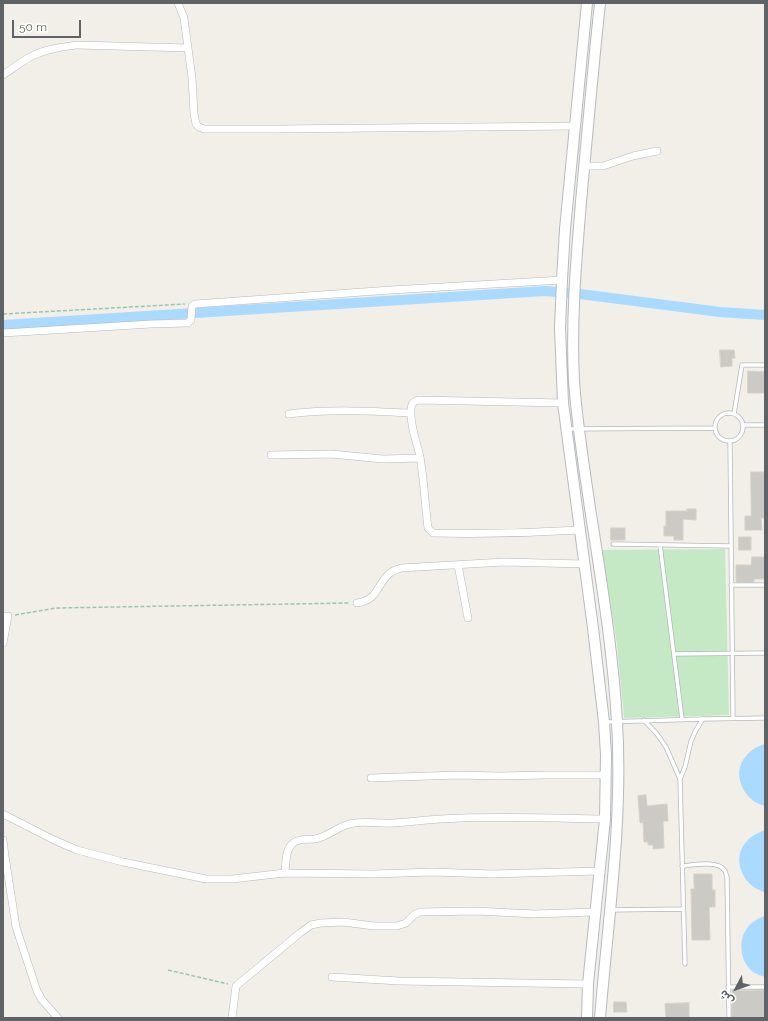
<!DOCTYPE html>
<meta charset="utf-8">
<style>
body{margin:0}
#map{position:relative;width:768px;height:1021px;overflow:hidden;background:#f1efe8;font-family:Raleway,"Noto Sans Arabic",sans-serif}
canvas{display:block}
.frame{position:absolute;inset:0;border:4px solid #5f6368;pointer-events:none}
.north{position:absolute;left:716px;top:969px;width:40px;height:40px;-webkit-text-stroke:3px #fff;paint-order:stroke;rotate:229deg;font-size:11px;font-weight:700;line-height:16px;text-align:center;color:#5f6368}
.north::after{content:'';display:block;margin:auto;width:14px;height:18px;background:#5f6368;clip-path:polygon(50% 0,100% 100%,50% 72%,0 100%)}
.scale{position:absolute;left:12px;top:20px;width:69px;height:18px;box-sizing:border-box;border:2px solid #5f6368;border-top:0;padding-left:5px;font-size:12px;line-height:14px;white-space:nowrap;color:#5f6368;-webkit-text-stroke:3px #fff;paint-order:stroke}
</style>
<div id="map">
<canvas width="768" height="1021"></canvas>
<div class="frame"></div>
<div class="north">ش</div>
<div class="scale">50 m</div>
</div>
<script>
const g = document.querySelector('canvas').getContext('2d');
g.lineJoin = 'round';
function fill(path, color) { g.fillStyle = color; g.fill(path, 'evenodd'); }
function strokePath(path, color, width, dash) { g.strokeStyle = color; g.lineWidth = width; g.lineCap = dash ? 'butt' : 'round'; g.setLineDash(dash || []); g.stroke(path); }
const green = new Path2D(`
 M725,549L729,715L624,718L617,644L602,550Z`);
const water = new Path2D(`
 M765,744V806C743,801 730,772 747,755C752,749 758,746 765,744Z
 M765,830V892C743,887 730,858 747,841C752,835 758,833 765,830Z
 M765,916V977C761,976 757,974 753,972C737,959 737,931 756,920C758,918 762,917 765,916Z`);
const canal = new Path2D(`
 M3,325L545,291L580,294L720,312L765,315`);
const building = new Path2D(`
 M720,350H734L735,358H732V366L721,367Z
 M748,371L765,372V393H748Z
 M751,472H765V518H761L762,530H745V516H751Z
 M687,509H696V520L683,519V540H674V536H664V526H666V511H687Z
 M611,528H625V540H611Z
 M739,537H751V550H739Z
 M752,557H765V579H754V582H736V565H751Z
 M646,795L647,806L667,804L668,821H663L664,848L653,849V845H648V842H644L643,822L640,823L638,796Z
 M694,874H712V890H715V907H709L710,940H692L691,889H694Z
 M765,990V1018H732V991Z
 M614,1002H626L627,1012H614Z
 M689,1003V1018H666L665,1004Z`);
const path = new Path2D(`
 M3,314L185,304
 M15,615L56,608L349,603
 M168,970L228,984`);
const lane = new Path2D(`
 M715 427a14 14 0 1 1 28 0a14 14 0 1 1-28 0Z
 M734,414L742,365H765
 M743,425H765
 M567,429L714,428
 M730,442L733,718
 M613,544L731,546
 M660,545L682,719
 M731,585H765
 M674,654L765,653
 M644,720L657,734L666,747L680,779L685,767L691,741L696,730L703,719
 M604,722L703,719L765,718
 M680,779L685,964
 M682,866C693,865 719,860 725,871C726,873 726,875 727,877L729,1018
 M611,910L683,909
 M728,987H765`);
const street = new Path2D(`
 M178,3L184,18L192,78L194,114L196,124L199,127L204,129H277L575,126
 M3,75C12,69 22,61 32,56C46,49 62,47 77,45L188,48
 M584,166H603L633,156L657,151
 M3,333L151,324L188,323L191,320L192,306L195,304L391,290L562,280
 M563,403L418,400C412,402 411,405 411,411C410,427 417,442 420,457C424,480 425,504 428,528L433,533C482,534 531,533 580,530
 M289,414C329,409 370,411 410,413
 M271,455L331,454L383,459L420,458
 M458,565L468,618
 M357,603C377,600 375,589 387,576C391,571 395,570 401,568L504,562L584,564
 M3,617L8,616L3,643
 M371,778L458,775L500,776L545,775H605
 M3,814L54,840L77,850L123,862L206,879H232L285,873L374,874L432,872L492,874L599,871
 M3,840L5,856L16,927L37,991L42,1000L58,1018
 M285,873C286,864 285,851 292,844C298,838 307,840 315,839C329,837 340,824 354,823C367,821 380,824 393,823C409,822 425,820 441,819C496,816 550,818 605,819
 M332,977L399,981L588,984
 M232,1018L236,986L300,933L311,925L321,923L343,922L374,926H397L406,923L414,915L420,912L476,911L535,914L594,912`);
const secondary = new Path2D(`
 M587,3L565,229L562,280L560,328L563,403L593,628L604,722L606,755L605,819L588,984L587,1018
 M600,1018C608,919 623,821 617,722C613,650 601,579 590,508C584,466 577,424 574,381C571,321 576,262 581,202C587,136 593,69 600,3`);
fill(green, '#c5e8c5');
fill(water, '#aadaff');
strokePath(canal, '#aadaff', 10);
fill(building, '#cccac5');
strokePath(building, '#d6d1c6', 1);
strokePath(lane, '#b5b8bc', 5);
strokePath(street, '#b5b8bc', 8);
strokePath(secondary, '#b6babf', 12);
strokePath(path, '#9cc7a9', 1.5, [4, 2]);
strokePath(lane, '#fff', 3.5);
strokePath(street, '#fff', 7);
strokePath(secondary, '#fff', 10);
</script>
